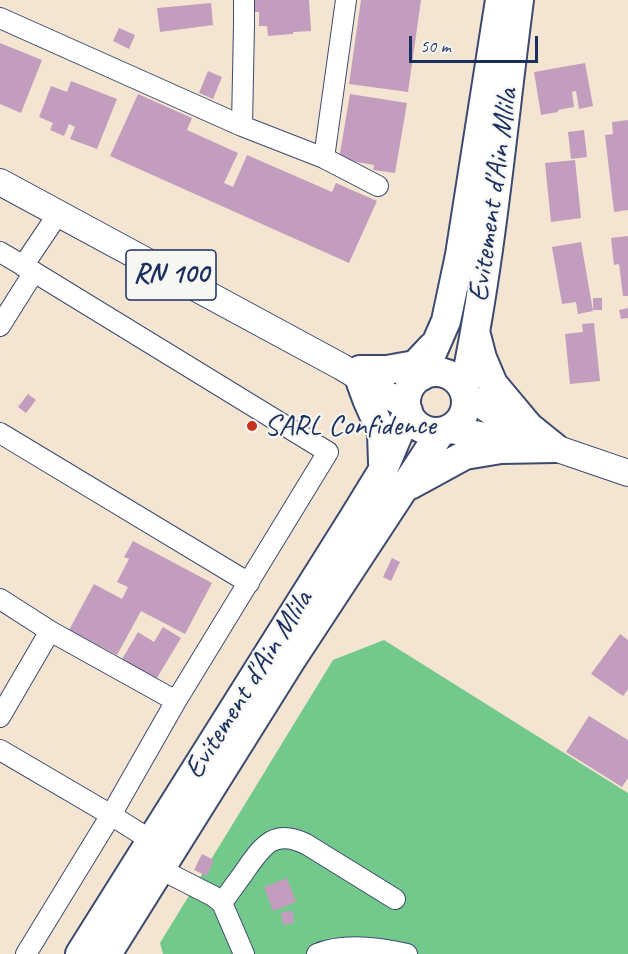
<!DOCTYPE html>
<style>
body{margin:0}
#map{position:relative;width:628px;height:954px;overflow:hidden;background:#f4e5d2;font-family:Caveat,sans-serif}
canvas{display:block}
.scale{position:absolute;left:409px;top:36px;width:129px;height:27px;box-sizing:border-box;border:3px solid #1b2f5e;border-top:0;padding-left:8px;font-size:18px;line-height:21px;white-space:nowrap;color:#1b2f5e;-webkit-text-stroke:4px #f6f6f2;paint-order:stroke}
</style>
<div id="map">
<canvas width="628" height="954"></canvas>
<div class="scale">50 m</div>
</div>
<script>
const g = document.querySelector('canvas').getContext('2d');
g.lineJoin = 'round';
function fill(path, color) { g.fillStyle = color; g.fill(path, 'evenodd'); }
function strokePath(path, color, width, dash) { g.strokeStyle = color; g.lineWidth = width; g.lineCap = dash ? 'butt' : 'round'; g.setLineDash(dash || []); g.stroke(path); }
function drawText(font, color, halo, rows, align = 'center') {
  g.font = font + ' Caveat,sans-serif'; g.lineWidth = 4.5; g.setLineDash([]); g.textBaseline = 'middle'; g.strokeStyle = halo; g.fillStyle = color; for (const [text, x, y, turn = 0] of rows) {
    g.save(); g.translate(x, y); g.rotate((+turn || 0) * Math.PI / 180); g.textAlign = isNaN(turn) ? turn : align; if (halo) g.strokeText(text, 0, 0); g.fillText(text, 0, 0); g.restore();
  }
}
const green = new Path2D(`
 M384,640L628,793V954H163L160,943L333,660Z`);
const building = new Path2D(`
 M251,0H309L311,31L293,32V34L268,36L267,26H259V12H252Z
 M361,0H421L408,92L349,84Z
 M211,3L213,25L160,32L157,8Z
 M119,28L135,35L129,49L113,41Z
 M0,43L42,60L21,113L0,104Z
 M585,63L593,106L579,109L576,91L572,92L574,107L558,110V112L541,115L534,72Z
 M208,71L222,77L213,99L199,93Z
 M71,81L117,99L97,149L70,139L75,127L69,124L64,136L50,130L53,123L39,117L51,86L67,92Z
 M138,94L192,118L187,130L238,153L224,183L233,187L247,155L332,192L336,183L377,201L349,263L110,156Z
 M350,94L407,103L395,173L373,170L374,165L339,159Z
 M628,120V210L614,212L605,135L613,134L612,122Z
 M584,130L587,157L571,159L568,132Z
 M575,160L581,218L551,222L545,163Z
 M628,236V296H623L619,264L614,265L611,238Z
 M581,242L593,311L578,314L576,302L562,304L552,247Z
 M593,298H602V310H593Z
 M628,308V318L621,319L619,310Z
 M594,323L600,381L570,384L565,334L583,332L582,324Z
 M28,394L36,400L26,413L18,407Z
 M133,541L212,583L185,634L141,611L117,655L69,630L94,584L122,599L128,587L117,582L129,559L124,557Z
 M392,558L400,562L391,581L383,577Z
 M163,627L181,638L155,681L121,661L138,632L154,642Z
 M620,634L628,640V689L623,696L591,674Z
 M589,716L628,740V778L622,787L566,752Z
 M202,854L214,860L207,876L194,870Z
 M287,878L296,902L273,911L264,887Z
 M293,911L294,923L283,925L281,912Z`);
const minor = new Path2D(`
 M0,18L242,126L324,158L378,186
 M242,126L244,24V0
 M324,158L346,0
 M0,252L34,272L328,452L176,701L111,815L26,954
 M23,266L58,214
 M0,326L34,272
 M0,433L249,583
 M0,599L50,631L176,701
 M0,717L50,631
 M0,750L111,815L152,841
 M160,869L213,896L222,903L244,954
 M222,903C230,891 239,880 247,868C264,844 275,829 306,844L395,899
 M317,954C343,943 381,948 407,954`);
const major = new Path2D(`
 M0,182L342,367L406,406
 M465,394L517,429L555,448L628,473
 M450,430L523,442`);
const highway = new Path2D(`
 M476,335L482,358L493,384L529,427L555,448
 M360,370H387L415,365L432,347
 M406 402a30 30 0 1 1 60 0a30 30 0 1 1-60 0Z
 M422,376L446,321L460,255L500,0
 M359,377L367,399L382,433L383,463
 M464,389C491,261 502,130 519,0
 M410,485L465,455L501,449L555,448
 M80,954L353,519L383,470L408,411
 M107,954L291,660L440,433`);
const markers = [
 [252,426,6,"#c8321e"]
];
const shields = [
 [171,275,90]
];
const shieldNames = [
 ["RN 100",171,275]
];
const streetNames = [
 ["Evitement d'Ain Mlila",494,195,-82],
 ["Evitement d'Ain Mlila",249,685,-58]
];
const poiNames = [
 ["SARL Confidence",264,426]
];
fill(green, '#73c88b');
fill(building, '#c39dbe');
strokePath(minor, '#3c4a6f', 22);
strokePath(major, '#3c4a6f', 28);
strokePath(highway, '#3c4a6f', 32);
strokePath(minor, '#fff', 20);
strokePath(major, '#fff', 26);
strokePath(highway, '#fff', 28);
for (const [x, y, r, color] of markers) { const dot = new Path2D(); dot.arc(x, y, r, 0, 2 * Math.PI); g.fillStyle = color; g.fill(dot); strokePath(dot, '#f6f6f2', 2); }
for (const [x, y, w] of shields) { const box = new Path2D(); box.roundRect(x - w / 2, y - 25, w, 50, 4.5); g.fillStyle = '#f6f6f2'; g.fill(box); strokePath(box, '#1b2f5e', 1.5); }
drawText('bold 28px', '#1b2f5e', null, shieldNames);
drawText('30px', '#1b2f5e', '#f6f6f2', streetNames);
drawText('30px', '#1b2f5e', '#f6f6f2', poiNames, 'left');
</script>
